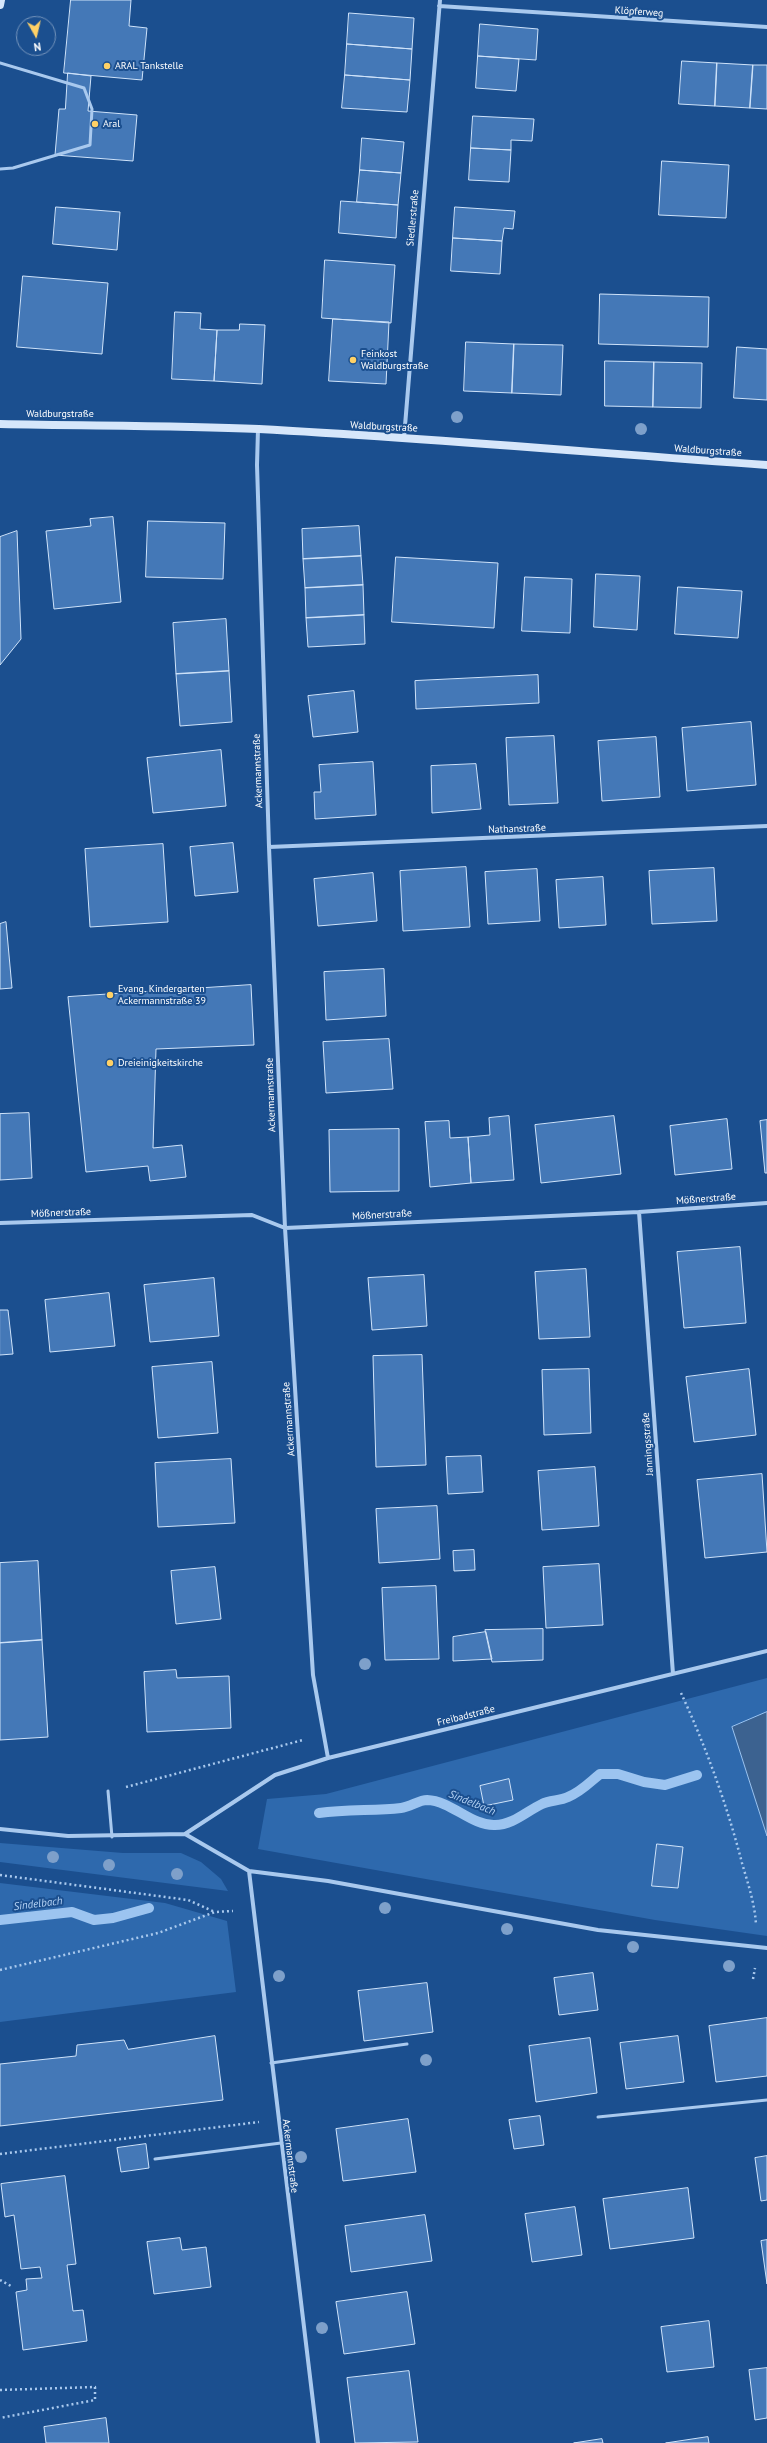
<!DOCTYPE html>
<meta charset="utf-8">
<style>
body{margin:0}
#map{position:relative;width:767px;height:2443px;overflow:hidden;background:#1b4f8f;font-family:"PT Sans",sans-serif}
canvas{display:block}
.north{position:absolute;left:16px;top:16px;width:40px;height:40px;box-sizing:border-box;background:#1b4f8f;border:1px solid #7695bc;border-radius:50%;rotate:172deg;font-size:11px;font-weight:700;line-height:16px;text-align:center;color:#fff}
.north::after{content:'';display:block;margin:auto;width:14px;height:18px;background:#ffd166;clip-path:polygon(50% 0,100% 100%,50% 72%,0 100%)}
</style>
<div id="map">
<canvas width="767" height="2443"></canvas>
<div class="north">N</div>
</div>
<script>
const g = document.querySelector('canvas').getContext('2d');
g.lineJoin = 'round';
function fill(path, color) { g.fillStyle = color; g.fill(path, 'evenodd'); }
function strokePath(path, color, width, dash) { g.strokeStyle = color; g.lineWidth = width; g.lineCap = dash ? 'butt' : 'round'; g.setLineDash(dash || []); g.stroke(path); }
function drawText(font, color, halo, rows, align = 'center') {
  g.font = font + ' "PT Sans",sans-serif'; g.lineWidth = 4; g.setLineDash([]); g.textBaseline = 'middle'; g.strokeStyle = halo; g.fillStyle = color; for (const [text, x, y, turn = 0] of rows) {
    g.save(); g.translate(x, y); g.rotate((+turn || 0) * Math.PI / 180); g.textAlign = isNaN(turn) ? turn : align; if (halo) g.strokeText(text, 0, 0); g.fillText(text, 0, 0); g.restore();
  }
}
const green = new Path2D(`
 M767,1678V1712L732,1727L767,1836V1936L655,1920L258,1849L267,1799L326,1794Z
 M0,1843L123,1853H181L201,1862L221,1879L228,1891L0,1862Z
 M0,1883L165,1903L227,1921L236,1992L0,2022Z`);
const water = new Path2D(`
 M767,1712V1836L732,1727Z`);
const stream = new Path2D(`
 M319,1813C347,1809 374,1811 401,1808C410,1807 419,1800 427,1800C452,1801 471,1826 495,1825C513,1825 527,1811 542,1804C550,1800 560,1801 568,1797C581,1792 590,1782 600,1774H618L644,1782L665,1785L697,1775
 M0,1920L72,1912L94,1920L113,1918L149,1908`);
const building = new Path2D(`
 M71,0H131L129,26L147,28L142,80L64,73Z
 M349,13L414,18L412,49L347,44Z
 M480,24L538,29L536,60L478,56Z
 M347,44L412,49L410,80L345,75Z
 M478,56L519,59L516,91L476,88Z
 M682,61L717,63L715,106L679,104Z
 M717,63L753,65L750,108L715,106Z
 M753,65H767V109L750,108Z
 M68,73L91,76L88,111L137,115L133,161L55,155L59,109H65Z
 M345,75L410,80L407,112L342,108Z
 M473,116L534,119L532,141L511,140V150L471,148Z
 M362,138L404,142L401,173L360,170Z
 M471,148L511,150L509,182L469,180Z
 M662,161L729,165L726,218L659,215Z
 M360,170L401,173L398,205L357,202Z
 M341,201L398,205L396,238L339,233Z
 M56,207L120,212L117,250L53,244Z
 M455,207L515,211L513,229L504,228L502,241L453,238Z
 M453,238L502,241L500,274L451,271Z
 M325,260L395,265L391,323L322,318Z
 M23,276L108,283L102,354L17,347Z
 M600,294L709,297L708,347L599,344Z
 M175,312L201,313L200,329L217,330L214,381L172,379Z
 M333,319L389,322L386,384L329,381Z
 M240,324L265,325L262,384L214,381L217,330H239Z
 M466,342L514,344L512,393L464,391Z
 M514,344L563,345L561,395L512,393Z
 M737,347L767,349V400L734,398Z
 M605,361L654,362L653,407L605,406Z
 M654,362L702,363L701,408L653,407Z
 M113,517L121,602L54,609L46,531L91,526L90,519Z
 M148,521L225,523L223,579L146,577Z
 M359,526L361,556L303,559L302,529Z
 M17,531L21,639L0,665V537Z
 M361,556L363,585L305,588L303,559Z
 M396,557L498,563L494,628L392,622Z
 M596,574L640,576L637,630L594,627Z
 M525,577L572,579L570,633L522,631Z
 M363,585L364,615L306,618L305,588Z
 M678,587L742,591L738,638L675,634Z
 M364,615L365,644L308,647L306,618Z
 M226,619L229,671L176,674L173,623Z
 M229,671L232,722L180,726L176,674Z
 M538,675L539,703L416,709L415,681Z
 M354,691L358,732L313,737L308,696Z
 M751,722L756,785L687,791L682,728Z
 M554,736L558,803L509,805L506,738Z
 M656,737L660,797L602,801L598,741Z
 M221,750L226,806L153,813L147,758Z
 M373,762L376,815L315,819L314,792H321L319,765Z
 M476,764L481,809L432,813L431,766Z
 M233,843L238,892L195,896L190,847Z
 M163,844L168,922L90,927L85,849Z
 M466,867L470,927L403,931L400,871Z
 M714,868L717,921L652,924L649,871Z
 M537,869L540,921L488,924L485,872Z
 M373,873L377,921L318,926L314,879Z
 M603,877L606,925L559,928L556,880Z
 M6,922L12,988L0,989V924Z
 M384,969L386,1016L326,1020L324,972Z
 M251,985L254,1045L156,1049L153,1148L182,1145L186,1177L150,1181L148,1166L86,1172L68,997Z
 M389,1039L393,1089L326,1093L323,1042Z
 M29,1113L32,1178L0,1180V1114Z
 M509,1116L514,1180L471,1183L468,1137L490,1135L489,1118Z
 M614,1116L621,1174L541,1183L535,1125Z
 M727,1119L732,1169L675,1175L670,1126Z
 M767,1120V1173H765L760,1121Z
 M449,1121L450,1138L468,1137L471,1183L430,1187L425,1122Z
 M399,1129V1191L330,1192L329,1130Z
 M740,1247L746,1323L684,1328L677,1252Z
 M586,1269L590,1337L539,1339L535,1272Z
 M424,1275L427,1326L372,1330L368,1278Z
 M214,1278L219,1336L150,1342L144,1285Z
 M109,1293L115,1346L50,1352L45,1300Z
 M0,1310H8L13,1354L0,1355Z
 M422,1355L426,1465L376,1467L373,1356Z
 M212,1362L218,1433L158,1438L152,1367Z
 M589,1369L591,1433L544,1435L542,1370Z
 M749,1369L756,1435L694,1442L686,1377Z
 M481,1456L483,1492L448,1494L446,1457Z
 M231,1459L235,1523L158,1527L155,1463Z
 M595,1467L599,1526L542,1530L538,1471Z
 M762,1474L767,1552L705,1558L697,1480Z
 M437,1506L440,1559L379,1563L376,1509Z
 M474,1550L475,1570L454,1571L453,1551Z
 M38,1561L42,1640L0,1643V1563Z
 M599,1564L603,1625L546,1628L543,1567Z
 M215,1567L221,1619L176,1624L171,1571Z
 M436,1586L439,1659L385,1660L382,1588Z
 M543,1629V1660L492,1662L485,1630Z
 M486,1632L492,1659L453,1661V1637Z
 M42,1640L48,1737L0,1740V1643Z
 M176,1670L177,1678L229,1676L231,1728L147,1732L144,1672Z
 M509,1779L513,1800L484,1806L480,1786Z
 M657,1844L683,1847L678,1888L652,1886Z
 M593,1973L598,2010L559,2015L554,1978Z
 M427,1983L433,2032L364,2041L358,1991Z
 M767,2018V2076L716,2082L709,2026Z
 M215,2036L223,2100L0,2126V2064L76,2056L77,2045L124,2040L128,2049Z
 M678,2036L684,2082L626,2089L620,2043Z
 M590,2038L597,2093L536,2102L529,2046Z
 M540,2116L544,2145L514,2149L509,2120Z
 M408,2119L416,2172L343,2181L336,2129Z
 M146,2144L149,2168L121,2172L117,2148Z
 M767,2156V2200L761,2201L755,2158Z
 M65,2176L76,2264L67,2265L73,2311L83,2310L87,2341L23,2350L16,2292L27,2290L26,2279L42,2278L40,2267L21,2269L14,2215L5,2217L1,2184Z
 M688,2188L694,2238L610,2249L603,2199Z
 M575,2207L582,2255L532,2262L525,2214Z
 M425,2215L432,2261L351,2272L345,2226Z
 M180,2238L182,2250L206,2247L211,2287L154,2294L147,2242Z
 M767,2240V2284L761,2241Z
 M407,2292L415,2344L344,2354L336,2302Z
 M709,2321L714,2367L667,2372L661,2327Z
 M767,2368V2418L755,2420L749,2370Z
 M409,2371L418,2442L355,2443L347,2378Z
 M106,2418L109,2443H46L44,2427Z
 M708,2437L709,2443H666Z
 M602,2439L603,2443H574Z`);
const path = new Path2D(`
 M681,1693C706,1747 727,1805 742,1863C748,1884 755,1904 756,1925
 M126,1787L303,1740
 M0,1875L188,1900L215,1912
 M0,1970L158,1933L215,1912L233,1911
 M753,1979L755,1968
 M0,2154L259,2122
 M0,2280L11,2286
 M0,2390L95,2387V2400L0,2418`);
const lane = new Path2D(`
 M0,63L84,88L92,109L90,145L13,168L0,169
 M108,1791L112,1837
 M271,2063L407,2044
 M598,2117L767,2100
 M155,2159L281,2143`);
const street = new Path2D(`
 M439,6L767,27
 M258,429L257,465L269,847L285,1228L313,1675L328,1758
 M404,438L440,0
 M269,847L767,826
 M639,1212L673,1674
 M0,1223L252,1215L285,1228L639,1212L767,1203
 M0,1829L68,1836L185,1834L249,1871L328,1881L598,1930L767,1948
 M185,1834L275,1775L328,1758L767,1651
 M249,1871L318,2443`);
const secondary = new Path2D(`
 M0,5L1,0
 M0,424C86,426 172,425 259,429C428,438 597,453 767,465`);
const trees = [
 [457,417],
 [641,429],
 [365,1664],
 [53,1857],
 [109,1865],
 [177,1874],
 [385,1908],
 [507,1929],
 [633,1947],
 [729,1966],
 [279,1976],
 [426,2060],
 [301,2157],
 [322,2328]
];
const markers = [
 [107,66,4,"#ffd166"],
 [95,124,4,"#ffd166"],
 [353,360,4,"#ffd166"],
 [110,995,4,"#ffd166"],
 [110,1063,4,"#ffd166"]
];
const streetNames = [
 ["Klöpferweg",639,12,4],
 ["Siedlerstraße",413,218,-85],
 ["Waldburgstraße",60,414],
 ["Waldburgstraße",384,427,3],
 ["Waldburgstraße",708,451,4],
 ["Ackermannstraße",258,771,-92],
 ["Nathanstraße",517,829,-2],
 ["Ackermannstraße",271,1095,-92],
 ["Mößnerstraße",706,1199,-4],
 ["Mößnerstraße",61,1213,-2],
 ["Mößnerstraße",382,1215,-3],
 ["Ackermannstraße",289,1419,-94],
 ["Janningsstraße",648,1444,-94],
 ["Freibadstraße",466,1716,-14],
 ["Ackermannstraße",290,2156,83]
];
const poiNames = [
 ["ARAL Tankstelle",115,66],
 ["Aral",103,124],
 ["Feinkost",361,354],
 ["Waldburgstraße",361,366],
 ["Evang. Kindergarten",118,989],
 ["Ackermannstraße 39",118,1001],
 ["Dreieinigkeitskirche",118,1063]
];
const waterNames = [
 ["Sindelbach",472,1803,22],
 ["Sindelbach",38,1904,-7]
];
fill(green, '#2e69ad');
fill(water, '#3c6290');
strokePath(water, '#9cc4f0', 1);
strokePath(stream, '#9cc4f0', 10);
fill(building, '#4478b7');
strokePath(building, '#cfe3fa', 1);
strokePath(path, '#a9c9ee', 2.5, [2, 3]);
strokePath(lane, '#a9c9ee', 3);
strokePath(street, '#a9c9ee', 4);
strokePath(secondary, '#d6e6fa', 8);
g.fillStyle = '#7ea0ca';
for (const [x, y] of trees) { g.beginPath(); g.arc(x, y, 6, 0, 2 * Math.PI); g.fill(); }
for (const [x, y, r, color] of markers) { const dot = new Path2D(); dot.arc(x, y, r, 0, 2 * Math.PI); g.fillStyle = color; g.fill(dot); strokePath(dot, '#1b4f8f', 1.5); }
drawText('10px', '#fff', '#1b4f8f', streetNames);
drawText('10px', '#fff', '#1b4f8f', poiNames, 'left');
drawText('italic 11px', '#b5d3f5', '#1b4f8f', waterNames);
</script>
